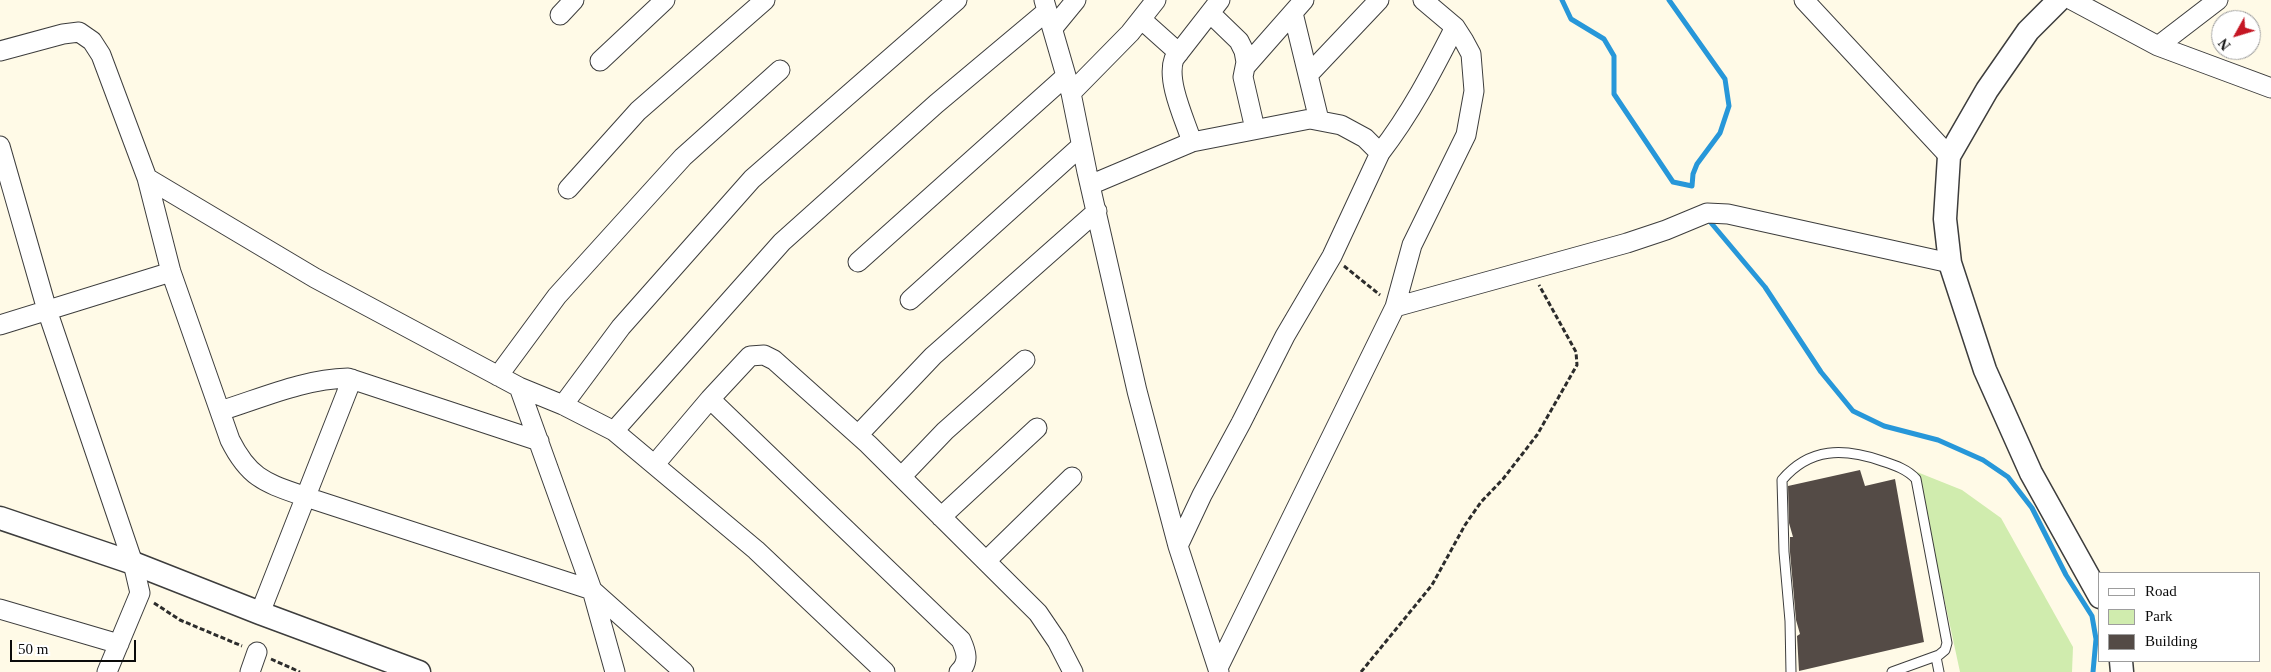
<!DOCTYPE html>
<style>
body{margin:0}
#map{position:relative;width:2271px;height:672px;overflow:hidden;background:#fffae7;font-family:Georgia,serif}
canvas{display:block}
.legend{position:absolute;left:2098px;top:572px;width:162px;height:90px;box-sizing:border-box;background:#fff;border:1px solid #9d9d9d;margin:0;padding:6px 9px;list-style:none;font-size:15px;color:#0a0a0a}
.legend li{display:flex;align-items:center;gap:10px;height:25px}
.legend b{width:25px;border:1px solid #9d9d9d}
.north{position:absolute;left:2211px;top:10px;width:50px;height:50px;box-sizing:border-box;background:#fff;border:1px solid #9d9d9d;border-radius:50%;rotate:231deg;font-size:14px;font-weight:700;line-height:20px;text-align:center;color:#0a0a0a}
.north::after{content:'';display:block;margin:auto;width:18px;height:22px;background:#c51724;clip-path:polygon(50% 0,100% 100%,50% 72%,0 100%)}
.scale{position:absolute;left:10px;top:640px;width:126px;height:22px;box-sizing:border-box;border:2px solid #0a0a0a;border-top:0;padding-left:6px;font-size:15px;line-height:18px;white-space:nowrap;color:#0a0a0a;-webkit-text-stroke:4px #fff;paint-order:stroke}
</style>
<div id="map">
<canvas width="2271" height="672"></canvas>
<ul class="legend">
<li><b style="height:6px;background:#fff"></b>Road</li>
<li><b style="height:14px;background:#d0ecae"></b>Park</li>
<li><b style="height:14px;background:#544b46"></b>Building</li>
</ul>
<div class="north">N</div>
<div class="scale">50 m</div>
</div>
<script>
const g = document.querySelector('canvas').getContext('2d');
g.lineJoin = 'round';
function fill(path, color) { g.fillStyle = color; g.fill(path, 'evenodd'); }
function strokePath(path, color, width, dash) { g.strokeStyle = color; g.lineWidth = width; g.lineCap = dash ? 'butt' : 'round'; g.setLineDash(dash || []); g.stroke(path); }
const green = new Path2D(`
 M1917,472L1962,490L2001,518L2073,647L2072,672H1960Z`);
const stream = new Path2D(`
 M1562,0L1571,19L1604,39L1614,56V94L1673,182L1692,186L1693,174L1697,164L1720,133L1729,106L1725,79L1669,0
 M1707,218L1765,287L1821,372L1853,411L1884,426L1938,440L1983,460L2008,477L2032,508L2066,575L2092,616L2096,639L2093,672`);
const building = new Path2D(`
 M1860,470L1865,486L1895,479L1924,642L1799,671L1797,636L1800,634L1796,620L1790,552V537H1793L1789,523L1788,486Z`);
const path = new Path2D(`
 M1344,266L1380,295
 M154,603L180,620L242,646
 M271,659L300,672
 M1361,672L1432,585L1465,525L1481,502L1503,479L1537,435L1577,365L1576,352L1539,285`);
const service = new Path2D(`
 M1936,657L1939,672
 M1791,672L1790,621L1784,552L1782,480C1810,447 1844,448 1882,461C1894,465 1907,469 1916,479L1947,643L1945,650L1939,655L1892,672`);
const minor = new Path2D(`
 M1044,0L1071,93L1087,172L1137,391L1178,546L1219,672
 M1804,0L1949,156
 M2072,0L2158,46L2271,88
 M1210,13L1239,41L1244,51L1246,62L1243,77L1255,129
 M1293,13L1319,120
 M560,15L574,0
 M1141,19L1179,53
 M1053,28L1076,0
 M2158,46L2218,0
 M0,51L63,34L79,32L92,41L101,55L147,178L171,272L230,440C250,480 267,483 306,497L592,590L684,672
 M600,61L665,0
 M1245,67L1304,0
 M1308,75L1379,0
 M1071,93L1130,33L1156,0
 M1192,142C1185,120 1166,81 1174,59L1220,0
 M0,146L47,310L133,563L140,593L107,672
 M1380,153C1411,113 1432,72 1455,27
 M147,178L315,278L519,387L563,405L614,431L756,550L885,672
 M1090,185L1192,142L1310,119L1341,125L1365,138L1380,153L1332,256L1285,336L1241,423L1202,495L1178,546
 M568,189L638,111L765,0
 M858,262L1066,76
 M910,300L1081,146
 M1395,307L1627,243L1666,230L1707,213L1728,214L1950,263
 M0,325L171,272
 M498,376L557,296L683,157L780,70
 M519,387L592,590L615,672
 M710,399L750,356L764,355L774,360L868,444L1038,613L1057,641L1073,672
 M563,405L621,327L752,179L957,0
 M220,411C262,398 304,379 348,378L539,441
 M614,431L782,242L936,104L1047,11
 M858,435L933,356L1097,211
 M655,464L710,399L961,640C966,651 970,662 959,672
 M901,477L945,431L1025,360
 M941,517L1037,428
 M986,561L1072,477
 M0,609L119,644
 M260,613L352,379
 M1218,668L1395,307L1412,245L1466,135L1474,91L1471,54L1464,41L1455,27L1423,0
 M250,672L257,652`);
const tertiary = new Path2D(`
 M2059,0L2028,31L1987,90L1949,156L1945,219L1950,263L1985,370L2031,473L2100,597
 M0,518L133,563L260,613L419,672
 M2121,661L2122,672`);
fill(green, '#d0ecae');
strokePath(stream, '#2797d9', 5);
fill(building, '#544b46');
strokePath(service, '#3d3d3d', 11);
strokePath(minor, '#3d3d3d', 21);
strokePath(tertiary, '#3d3d3d', 25);
strokePath(path, '#2c2c2c', 3, [5, 2.5]);
strokePath(service, '#fff', 9);
strokePath(minor, '#fff', 19);
strokePath(tertiary, '#fff', 22);
</script>
